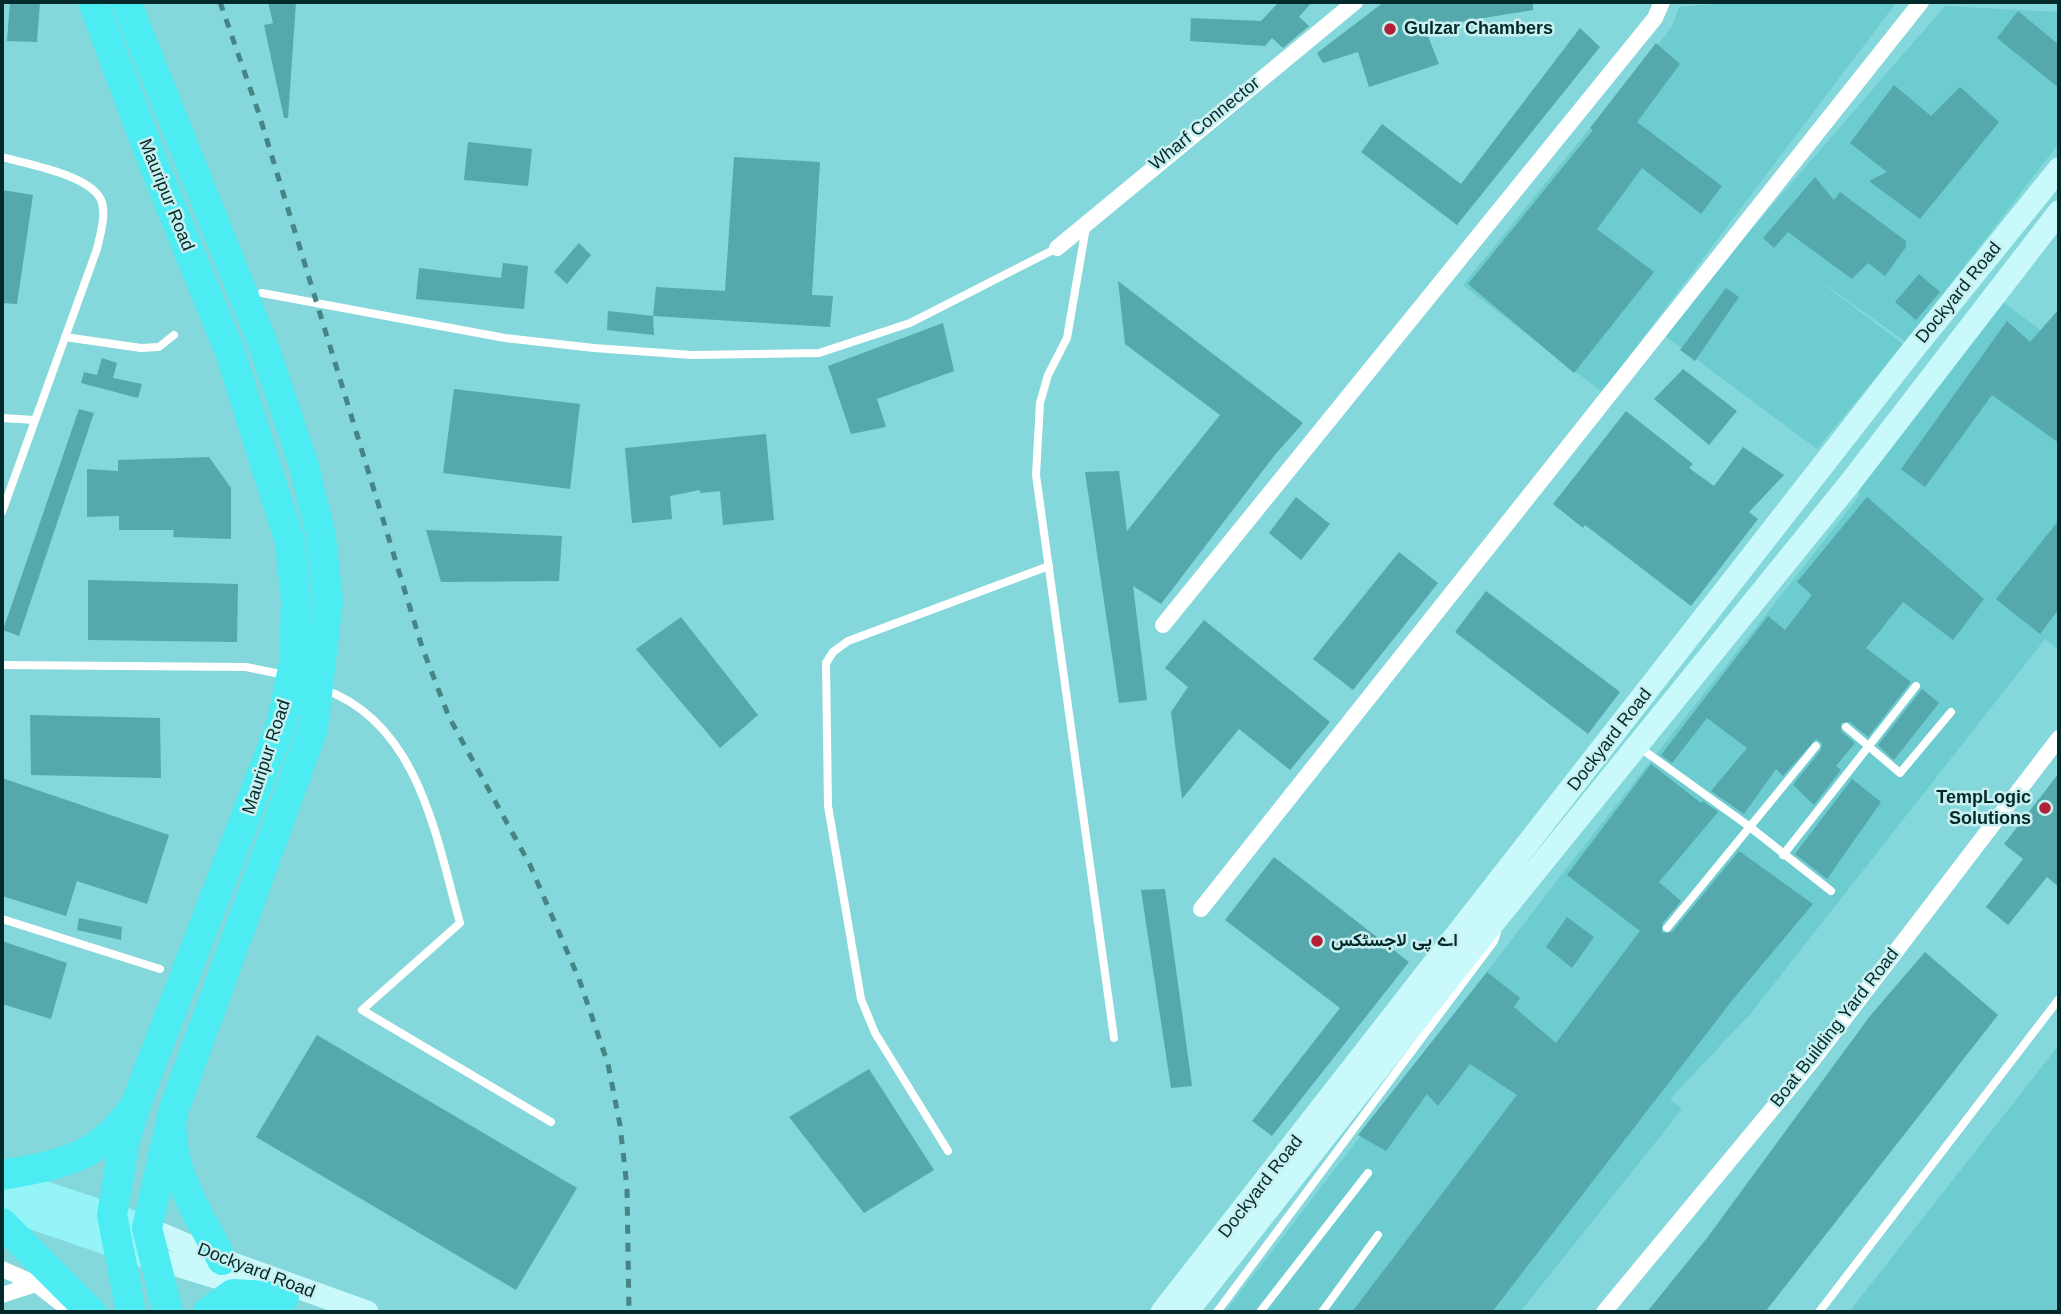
<!DOCTYPE html>
<meta charset="utf-8">
<style>
body{margin:0}
#map{position:relative;width:2061px;height:1314px;overflow:hidden;background:#84d7da;font-family:Helvetica,sans-serif}
canvas{display:block}
.frame{position:absolute;inset:0;border:4px solid #03292a;pointer-events:none}
</style>
<div id="map">
<canvas width="2061" height="1314"></canvas>
<div class="frame"></div>
</div>
<script>
const g = document.querySelector('canvas').getContext('2d');
g.lineJoin = 'round';
function fill(path, color) { g.fillStyle = color; g.fill(path, 'evenodd'); }
function strokePath(path, color, width, dash) { g.strokeStyle = color; g.lineWidth = width; g.lineCap = dash ? 'butt' : 'round'; g.setLineDash(dash || []); g.stroke(path); }
function drawText(font, color, halo, rows, align = 'center') {
  g.font = font + ' Helvetica,Vazirmatn,sans-serif'; g.lineWidth = 5; g.setLineDash([]); g.textBaseline = 'middle'; g.strokeStyle = halo; g.fillStyle = color; for (const [text, x, y, turn = 0] of rows) {
    g.save(); g.translate(x, y); g.rotate((+turn || 0) * Math.PI / 180); g.textAlign = isNaN(turn) ? turn : align; if (halo) g.strokeText(text, 0, 0); g.fillText(text, 0, 0); g.restore();
  }
}
const built = new Path2D(`
 M1740,2L1896,3L1602,392L1463,285L1672,27L1679,7Z
 M1945,6L2059,12V143L1906,342L1801,267L1903,344L1817,449L1665,336L1750,231Z
 M1995,296L2059,344V650L2045,639L1751,1013L1670,1099L1682,1109L1520,1312H1225L1566,869L1860,495L1850,483Z
 M2059,1045V1312H1849Z`);
const building = new Path2D(`
 M10,2H40L37,42L7,41Z
 M268,2H296L288,118H284L264,25L273,23Z
 M1279,2H1312L1299,17L1309,26L1283,48L1272,38L1265,46L1190,41L1191,18L1261,21Z
 M1384,2H1533V10L1465,21L1426,31L1439,64L1369,87L1358,52L1323,63L1317,53Z
 M2018,11L2059,45V88L1997,38Z
 M1580,28L1600,47L1457,225L1361,152L1382,124L1461,184Z
 M1656,43L1680,64L1637,122L1722,186L1701,214L1642,168L1597,229L1654,272L1574,373L1468,284L1593,130L1590,128Z
 M1894,85L1931,116L1960,87L1999,122L1920,219L1869,181L1887,172L1850,143Z
 M468,142L532,149L528,186L464,180Z
 M734,157L820,162L812,295L833,296L830,327L653,316L656,287L725,291Z
 M1815,177L1834,200L1840,192L1906,241V247L1885,276L1868,263L1852,279L1788,232L1774,248L1763,238Z
 M2,190L33,195L17,304L2,303Z
 M579,243L591,255L567,284L554,272Z
 M503,263L528,266L524,309L416,299L419,268L501,278Z
 M1919,274L1940,292L1916,320L1895,302Z
 M1118,281L1303,423L1274,456L1161,604L1133,586L1147,700L1119,703L1085,472L1119,471L1127,531L1220,415L1125,344Z
 M1726,288L1739,297L1695,361L1680,350Z
 M2059,309V443L1992,395L1925,487L1901,469L2007,321L2030,342Z
 M608,311L653,316L654,335L607,330Z
 M943,323L954,371L877,399L886,427L851,434L828,366Z
 M102,358L117,363L113,378L142,384L138,398L81,383L84,372L97,375Z
 M1683,369L1737,411L1709,445L1654,399Z
 M454,389L580,404L570,489L443,473Z
 M79,409L94,413L19,636L3,630Z
 M1626,411L1693,464L1689,468L1714,486L1743,447L1784,475L1749,512L1758,519L1691,606L1585,525L1583,528L1553,504Z
 M766,434L774,520L723,525L720,491L700,493V490L670,496L672,519L632,523L625,448Z
 M209,457L231,488V539L173,537L174,530H119V516L87,517V469L118,471V460Z
 M1296,497L1330,524L1301,560L1269,533Z
 M1867,497L1984,599L1953,640L1903,602L1866,648L1911,682L1868,737L1850,722L1841,723V731L1855,743L1836,766L1841,770L1814,805L1793,785L1821,750L1822,743L1816,739L1783,776L1776,769L1744,814L1711,791L1747,748L1707,718L1672,763L1661,755L1768,616L1785,630L1812,595L1797,582Z
 M2059,520V609L2040,634L1996,599Z
 M426,530L562,536L559,581L441,582Z
 M1399,552L1438,583L1353,690L1313,659Z
 M88,580L238,584L237,642L88,640Z
 M1486,591L1620,692L1588,734L1455,632Z
 M681,617L758,715L720,748L636,649Z
 M1204,620L1330,722L1290,770L1239,729L1182,799L1171,712L1188,687L1165,668Z
 M1922,689L1939,703L1894,760L1878,745Z
 M30,715L160,718L161,778L31,775Z
 M1651,764L1701,803L1703,801L1718,812L1659,882L1681,901L1662,924V933L1672,932L1739,851L1813,904L1734,998L1492,1312H1352L1517,1095L1470,1064L1438,1106L1427,1094L1386,1151L1358,1135L1487,972L1520,998L1514,1007L1556,1043L1640,931L1567,875Z
 M2059,773V887L2047,877L2008,925L1986,907L2023,859L2004,844Z
 M2,778L169,835L147,904L77,881L66,916L2,896Z
 M1852,779L1881,802L1827,879L1795,854Z
 M1274,857L1409,962L1272,1136L1252,1121L1340,1008L1225,920Z
 M1165,889L1192,1086L1171,1088L1141,890Z
 M1567,917L1594,937L1572,968L1546,947Z
 M79,918L122,927L121,940L77,930Z
 M2,941L67,963L51,1019L2,1004Z
 M1925,952L1998,1015L1765,1312H1647L1707,1238L1870,1016Z
 M317,1035L577,1188L516,1290L256,1137Z
 M869,1069L934,1170L864,1213L789,1117Z`);
const lane = new Path2D(`
 M2,157C27,164 90,175 101,200C107,213 100,235 97,249L2,512
 M1086,227L1067,338L1048,375L1040,403L1036,475L1114,1038
 M262,293L505,338L594,348L692,355L819,353L910,323L1057,248
 M65,337L141,348L159,347L174,335
 M2,418L35,420
 M2,665L246,667L285,675
 M323,689C419,723 436,837 460,923L362,1010L551,1122
 M1846,727L1900,773L1951,712
 M1639,747L1750,827L1831,891
 M1783,855L1916,686
 M2,919L160,969
 M1667,928L1816,746
 M948,1151L875,1033L861,999L828,806L826,663L833,652L848,641L1049,566
 M1217,1312L1494,941L1497,932
 M1260,1312L1368,1173
 M1322,1312L1378,1235
 M1819,1312L2059,999`);
const street = new Path2D(`
 M1057,248L1355,2
 M1163,625L1655,18L1662,2
 M1201,909L1921,2
 M2,1269L36,1284L72,1312
 M2,1295L36,1284
 M1604,1312L1812,1061L2059,738`);
const secondary = new Path2D(`
 M147,1228L222,1260L367,1312
 M154,1258L258,1290
 M1162,1312L1912,351L2059,169
 M1187,1312L1482,937L1850,483L2059,212`);
const primary = new Path2D(`
 M2,1180L147,1228
 M2,1206L154,1258`);
const highway = new Path2D(`
 M93,2L154,165L230,352L290,542L296,600L294,663L282,722L137,1101L124,1143L112,1215L131,1312
 M126,2L263,344L304,466L321,536L328,601L313,728L174,1109L147,1228L168,1312
 M172,1134C174,1181 202,1219 222,1260
 M2,1175C58,1165 96,1160 131,1111
 M2,1223L91,1312
 M208,1312L233,1294L284,1297`);
const rail = new Path2D(`
 M220,2L258,111L422,647L449,717L530,865L579,979L608,1064L620,1125L627,1187L629,1312`);
const markers = [
 [1390,29,7,"#b21f37"],
 [2045,808,7,"#b21f37"],
 [1317,941,7,"#b21f37"]
];
const poiNames = [
 ["Gulzar Chambers",1404,29],
 ["TempLogic",2031,798,"right"],
 ["Solutions",2031,819,"right"],
 ["اے پی لاجسٹکس",1331,941]
];
const streetNames = [
 ["Wharf Connector",1205,124,-39],
 ["Mauripur Road",166,195,68],
 ["Dockyard Road",1959,293,-51],
 ["Dockyard Road",1610,740,-52],
 ["Mauripur Road",267,757,-72],
 ["Boat Building Yard Road",1835,1028,-52],
 ["Dockyard Road",1261,1187,-52],
 ["Dockyard Road",256,1271,21]
];
fill(built, '#6cccd0');
fill(building, '#55a8ac');
strokePath(lane, '#fff', 8);
strokePath(street, '#fff', 16);
strokePath(secondary, '#caf9fb', 23);
strokePath(primary, '#94f4f7', 26);
strokePath(highway, '#4decf2', 30);
strokePath(rail, '#468486', 5, [9, 9]);
for (const [x, y, r, color] of markers) { const dot = new Path2D(); dot.arc(x, y, r, 0, 2 * Math.PI); g.fillStyle = color; g.fill(dot); strokePath(dot, '#c9f0f1', 2.5); }
drawText('bold 18px', '#03292a', '#c9f0f1', poiNames, 'left');
drawText('18px', '#03292a', '#c9f0f1', streetNames);
</script>
